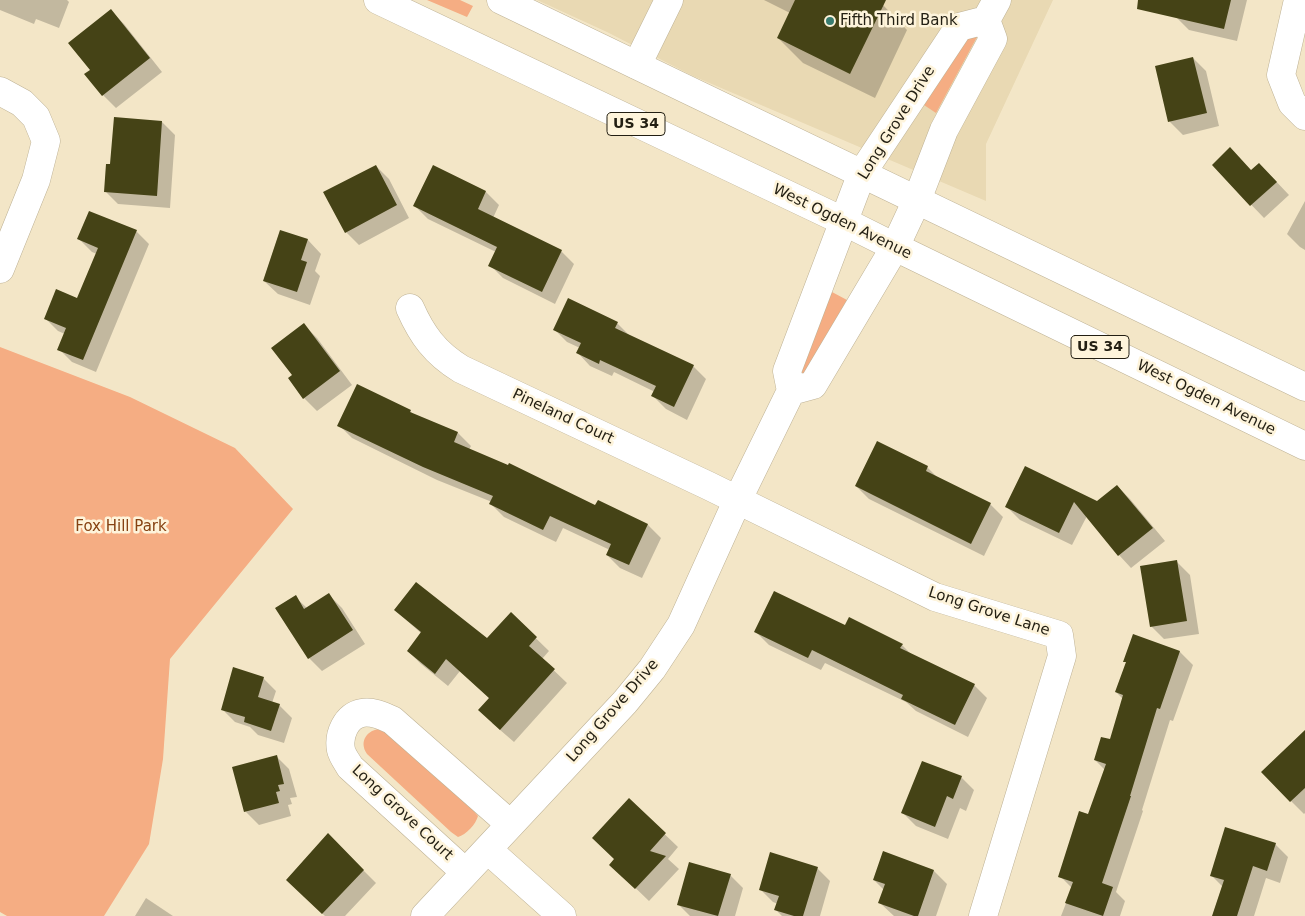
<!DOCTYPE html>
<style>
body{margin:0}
canvas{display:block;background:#f3e6c7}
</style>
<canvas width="1305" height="916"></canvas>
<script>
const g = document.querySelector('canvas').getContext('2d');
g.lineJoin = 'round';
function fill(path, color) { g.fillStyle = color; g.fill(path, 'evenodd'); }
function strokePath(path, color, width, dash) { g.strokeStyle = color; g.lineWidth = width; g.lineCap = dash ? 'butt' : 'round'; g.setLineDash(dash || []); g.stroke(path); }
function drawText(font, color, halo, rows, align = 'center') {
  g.font = font + ' "DejaVu Sans",sans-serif'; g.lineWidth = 5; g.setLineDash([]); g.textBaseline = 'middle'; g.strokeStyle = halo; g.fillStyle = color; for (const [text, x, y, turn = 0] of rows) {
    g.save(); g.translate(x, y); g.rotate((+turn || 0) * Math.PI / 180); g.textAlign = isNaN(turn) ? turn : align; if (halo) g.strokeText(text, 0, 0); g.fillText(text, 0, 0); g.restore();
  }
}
const built = new Path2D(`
 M537,0H1053L986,144V201L693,76L607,32Z`);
const green = new Path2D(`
 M427,0H460L473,6L467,17Z
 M971,33L978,35L936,113L924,105Z
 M832,292L847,300L803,377L799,373Z
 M0,347L130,397L235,448L293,509L170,659L163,759L149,844L104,916H7L0,912Z
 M381,729L388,732L473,810L478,816C476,824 466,835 458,837L451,832L367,754C358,741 368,729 381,729Z`);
const shadow = new Path2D(`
 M0,0H67L69,2L59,28L36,19L34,24L0,10Z
 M764,0H871L883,5L907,30L875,98L803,63L778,38L790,13Z
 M1180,0H1247L1237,41L1189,30L1176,17Z
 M111,11L124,24L162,72L116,108L103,95L91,70Z
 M1193,58L1206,71L1219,126L1183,135L1170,122Z
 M162,122L175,135L170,208L118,204L105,191L111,165Z
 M1213,165L1272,177L1289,195L1264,218Z
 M376,166L389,179L409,218L359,245L346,232Z
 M433,167L486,192L499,205L493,218L561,251L574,264L555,304L503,278L490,265L496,252L428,219L415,206Z
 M1305,201V250L1300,247L1287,234Z
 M136,231L149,244L96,372L72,362L59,349L65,334L58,331L45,318L78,300L97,254L92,252L79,239Z
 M281,231L308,240L321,254L315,271L320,276L310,305L278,294L264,281Z
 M617,323L630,336L693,366L706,379L687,420L666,409L653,396L655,392L614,372L612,376L590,366L578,353L580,348L567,342L554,329Z
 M304,325L317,338L352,385L317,411L304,398L289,379L294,375Z
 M410,411L414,415L458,433L471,446L469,450L596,506L598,501L648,525L661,538L642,578L620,568L607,555L610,550L563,528L556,542L504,517L491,504L492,502L437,480L352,438L339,425Z
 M927,467L939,479L990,504L1003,517L984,556L869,499L856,486Z
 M1026,468L1097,502L1117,486L1130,499L1165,541L1131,568L1119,555L1087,516L1072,545L1020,520L1007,507Z
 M1177,562L1190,575L1199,634L1164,639L1151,626Z
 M329,595L342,608L365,644L322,671L309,658L295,597L307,608Z
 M395,610L488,640L511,614L549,651L542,659L567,683L514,742L492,723L490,699L460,671L448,686L421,664L408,651L422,634Z
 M846,627L902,645L912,655L974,685L987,698L968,737L916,711L906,702L825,663L821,670L769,645L756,632Z
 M1134,636L1180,652L1193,665L1173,721L1170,720L1142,810L1143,811L1116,892L1125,901L1120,916H1061L1072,888L1060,876L1089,816L1105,770L1095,760L1110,741L1123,699L1116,692L1127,663L1125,661Z
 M263,678L276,691L272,703L279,705L292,718L284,743L258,735L250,727L235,722L222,709Z
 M1305,747V813L1304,814L1262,772Z
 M276,756L289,769L297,797L290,798L292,804L288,805L291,816L259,825L246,812Z
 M961,777L974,790L966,811L960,808L948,839L916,826L903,813Z
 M629,800L678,847L668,859L679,869L649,901L624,877L615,860Z
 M328,835L376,883L345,916H325L301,893Z
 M1275,844L1288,857L1280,883L1266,878L1254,916H1214L1223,887L1211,875Z
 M883,853L934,871L947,884L936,916H894L880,903L884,890L874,880Z
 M817,868L830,881L820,916H782L776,910L778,904L773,902L760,889Z
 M730,875L743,888L735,916H690L678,904Z
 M146,898L173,916H135Z`);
const building = new Path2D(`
 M795,0H886L850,74L777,38Z
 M1138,0H1231L1224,29L1137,9Z
 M111,9L150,58L102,96L84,74L90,70L68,43Z
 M1193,57L1207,113L1168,122L1155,66Z
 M114,117L162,121L157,196L104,192L106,164H110Z
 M1230,147L1251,170L1259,163L1277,182L1250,206L1212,165Z
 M376,165L397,205L345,233L323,192Z
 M433,165L486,191L478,209L562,250L542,292L488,266L497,247L413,206Z
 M89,211L137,230L83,360L57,350L66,328L44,319L56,289L77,298L98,248L77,239Z
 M280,230L308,239L301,260L307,262L297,292L263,281Z
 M568,298L618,322L615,328L694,365L674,407L651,396L656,386L600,360L599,364L576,353L581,343L553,330Z
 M304,323L340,371L303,399L288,378L292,375L271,348Z
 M357,384L411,410L410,412L458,432L454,442L508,465L509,463L595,505L598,500L648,524L629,565L606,555L611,544L550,516L543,530L489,504L493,496L423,467L337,426Z
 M877,441L928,466L926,471L991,503L971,544L855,486Z
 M1025,466L1097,501L1117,485L1153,528L1118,556L1074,502L1059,533L1005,507Z
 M1177,560L1187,621L1150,627L1140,566Z
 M416,582L487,638L511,612L537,637L529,646L555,669L500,730L478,710L489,698L446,659L435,674L407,651L421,632L394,610Z
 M774,591L845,625L849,617L903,644L900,648L975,684L955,725L901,699L903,695L812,650L808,658L754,632Z
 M329,593L353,630L308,659L275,608L296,595L304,609Z
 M1133,634L1180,651L1160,709L1157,708L1130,796H1131L1102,883L1113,887L1103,916L1065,903L1073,882L1058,877L1079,811L1088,814L1106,764L1094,760L1101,737L1110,739L1123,695L1115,692L1126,662H1123Z
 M233,667L264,677L258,697L280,704L271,731L244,722L245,717L221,710Z
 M1305,730V788L1290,802L1261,772Z
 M277,755L284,784L278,785L280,791L276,792L279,803L244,812L232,767Z
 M922,761L962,776L953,799L947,796L935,827L901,813Z
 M629,798L666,833L650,851L666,856L635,889L609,865L614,859L592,838Z
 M1225,827L1276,843L1267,871L1253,866L1237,916H1212L1224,880L1210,876Z
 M328,833L364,870L322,914L286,880Z
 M883,851L934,870L918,916H914L878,903L885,884L873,880Z
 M770,852L818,867L803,916H794L774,910L779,896L759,890Z
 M689,862L731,874L718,916L677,905Z`);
const minor = new Path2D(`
 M1298,0L1281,75L1292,103L1305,116
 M637,65L669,0
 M0,91L22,103L36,117L46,141L36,180L0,269
 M410,308C422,335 435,353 461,369L709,486L935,597L1059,635L1062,656L983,916
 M791,391L813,385L895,247L917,200L944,130L993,39L986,20
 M488,850L562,916
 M465,872L350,767C347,762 342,755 341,750C338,735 346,716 362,713C373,711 383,716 392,720L510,824
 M425,916L625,702L652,669L681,625L738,499L791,391L787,371L862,173L959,27L986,20L997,0`);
const major = new Path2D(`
 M378,0L843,221L895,247L1305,446
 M501,0L1305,387`);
const markers = [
 [830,21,5,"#387c6f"]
];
const shields = [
 [636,124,58],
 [1100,347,58]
];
const shieldNames = [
 ["US 34",636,124],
 ["US 34",1100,347]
];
const poiNames = [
 ["Fifth Third Bank",840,21]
];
const streetNames = [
 ["Long Grove Drive",897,123,-58],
 ["West Ogden Avenue",842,222,26],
 ["West Ogden Avenue",1206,398,26],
 ["Pineland Court",563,417,25],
 ["Long Grove Lane",989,612,18],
 ["Long Grove Drive",613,711,-49],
 ["Long Grove Court",402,813,43]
];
const parkNames = [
 ["Fox Hill Park",121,527]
];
fill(built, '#e9d9b3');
fill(green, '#f5ad83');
fill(shadow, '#0003');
fill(building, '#454316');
strokePath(minor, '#beb295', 29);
strokePath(major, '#beb295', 29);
strokePath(minor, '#fff', 28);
strokePath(major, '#fff', 28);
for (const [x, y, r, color] of markers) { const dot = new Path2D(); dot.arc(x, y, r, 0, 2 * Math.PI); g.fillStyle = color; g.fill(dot); strokePath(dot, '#fef4db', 2); }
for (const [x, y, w] of shields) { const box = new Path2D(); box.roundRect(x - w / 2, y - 11.5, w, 23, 4); g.fillStyle = '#fef4db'; g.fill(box); strokePath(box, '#231f13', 1); }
drawText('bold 14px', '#231f13', null, shieldNames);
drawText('15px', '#231f13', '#fef4db', poiNames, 'left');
drawText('15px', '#231f13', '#fef4db', streetNames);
drawText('15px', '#864212', '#fef4db', parkNames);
</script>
